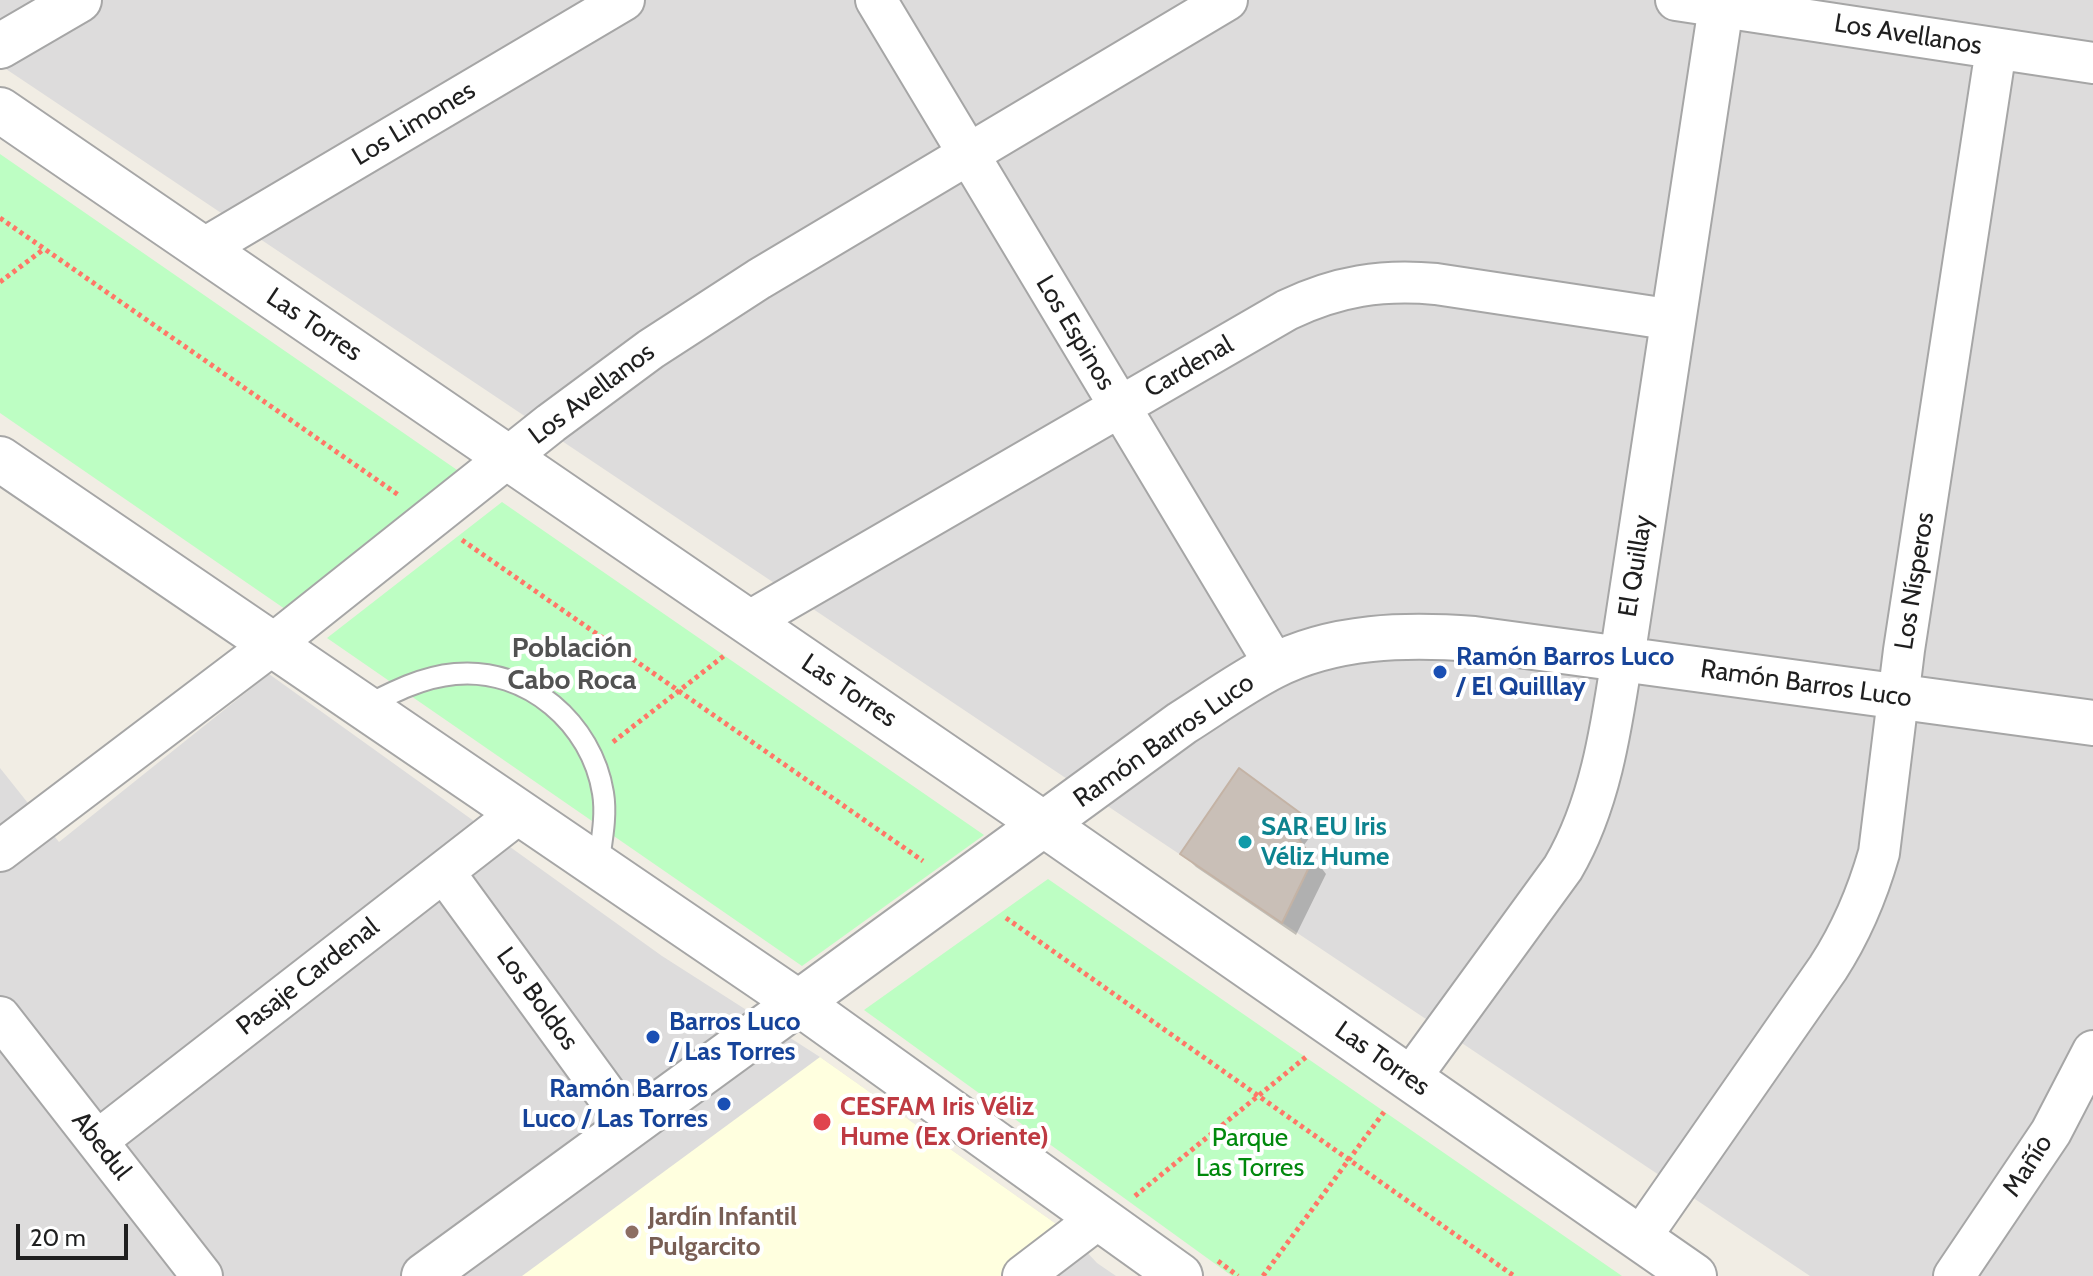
<!DOCTYPE html>
<meta charset="utf-8">
<style>
body{margin:0}
#map{position:relative;width:2093px;height:1276px;overflow:hidden;background:#f1ede4;font-family:Cabin,sans-serif}
canvas{display:block}
.scale{position:absolute;left:16px;top:1224px;width:112px;height:36px;box-sizing:border-box;border:4px solid #1f1f1f;border-top:0;padding-left:10px;font-size:24px;line-height:28px;white-space:nowrap;color:#1f1f1f;-webkit-text-stroke:6px #fff;paint-order:stroke}
</style>
<div id="map">
<canvas width="2093" height="1276"></canvas>
<div class="scale">20 m</div>
</div>
<script>
const g = document.querySelector('canvas').getContext('2d');
g.lineJoin = 'round';
function fill(path, color) { g.fillStyle = color; g.fill(path, 'evenodd'); }
function strokePath(path, color, width, dash) { g.strokeStyle = color; g.lineWidth = width; g.lineCap = dash ? 'butt' : 'round'; g.setLineDash(dash || []); g.stroke(path); }
function drawText(font, color, halo, rows, align = 'center') {
  g.font = font + ' Cabin,sans-serif'; g.lineWidth = 8; g.setLineDash([]); g.textBaseline = 'middle'; g.strokeStyle = halo; g.fillStyle = color; for (const [text, x, y, turn = 0] of rows) {
    g.save(); g.translate(x, y); g.rotate((+turn || 0) * Math.PI / 180); g.textAlign = isNaN(turn) ? turn : align; if (halo) g.strokeText(text, 0, 0); g.fillText(text, 0, 0); g.restore();
  }
}
const residential = new Path2D(`
 M0,0H2093V1276H1810L0,65Z
 M269,674L662,956L820,1057L1069,1233L1097,1263L1116,1276H0V768L59,842Z`);
const education = new Path2D(`
 M820,1057L1069,1233L1013,1276H522Z`);
const park = new Path2D(`
 M0,154L460,472L285,609L0,413Z
 M502,502L984,835L802,966L327,638Z
 M1048,879L1622,1276H1232L864,1010Z`);
const shadow = new Path2D(`
 M1301,816L1315,830L1304,845L1326,874L1296,935L1196,867L1183,854Z`);
const building = new Path2D(`
 M1239,768L1303,815L1292,830L1313,859L1282,923L1180,854Z`);
const path = new Path2D(`
 M0,218L400,496
 M0,282L44,249
 M462,540L923,861
 M613,742L725,655
 M1006,918L1514,1276
 M1135,1196L1306,1057
 M1218,1261L1238,1276
 M1263,1276L1384,1112`);
const service = new Path2D(`
 M364,707C393,692 422,677 455,674C528,667 592,724 603,793C607,817 601,843 598,867`);
const minor = new Path2D(`
 M876,0L1275,665
 M1676,0L2093,63
 M203,249L624,0
 M748,622L1287,310C1337,286 1382,279 1436,284L1674,320
 M0,851L272,645L551,423L651,349L759,279L1227,0
 M444,872L630,1127
 M0,1017L202,1276
 M1410,1078L1563,868C1600,805 1611,730 1622,658
 M97,1141L519,813
 M1640,1238L1828,968C1852,931 1867,895 1879,853L1904,650L1996,49
 M1023,1276L1099,1218
 M1954,1276L2051,1132L2093,1051`);
const tertiary = new Path2D(`
 M0,46L79,0
 M0,110L1045,825L1694,1276
 M0,459L799,1003L1180,1276
 M1622,658L1722,0
 M424,1276L1182,723C1212,704 1241,683 1272,667C1333,635 1407,634 1474,639L2093,723`);
const markers = [
 [1440,672,8,"#1a4fb4"],
 [1245,842,8,"#0f9aa8"],
 [653,1037,8,"#1a4fb4"],
 [724,1104,8,"#1a4fb4"],
 [822,1122,10,"#e0444e"],
 [632,1232,8,"#8d6e63"]
];
const streetNames = [
 ["Los Avellanos",1908,35,9],
 ["Los Limones",414,124,-31],
 ["Las Torres",314,325,34],
 ["Los Espinos",1075,333,59],
 ["Cardenal",1189,367,-30],
 ["Los Avellanos",592,394,-37],
 ["El Quillay",1636,566,-81],
 ["Los Nísperos",1915,581,-81],
 ["Ramón Barros Luco",1806,684,8],
 ["Las Torres",849,691,34],
 ["Ramón Barros Luco",1164,741,-35],
 ["Pasaje Cardenal",308,977,-38],
 ["Los Boldos",537,999,54],
 ["Las Torres",1382,1059,35],
 ["Abedul",101,1146,52],
 ["Mañío",2028,1166,-57]
];
const transitNames = [
 ["Ramón Barros Luco",1456,657],
 ["/ El Quilllay",1456,687],
 ["Barros Luco",669,1022],
 ["/ Las Torres",669,1052],
 ["Ramón Barros",708,1089,"right"],
 ["Luco / Las Torres",708,1119,"right"]
];
const cultureNames = [
 ["SAR EU Iris",1261,827],
 ["Véliz Hume",1261,857]
];
const healthNames = [
 ["CESFAM Iris Véliz",840,1107],
 ["Hume (Ex Oriente)",840,1137]
];
const parkNames = [
 ["Parque",1250,1138],
 ["Las Torres",1250,1168]
];
const educationNames = [
 ["Jardín Infantil",648,1217],
 ["Pulgarcito",648,1247]
];
const neighbourhoodNames = [
 ["Población",572,649],
 ["Cabo Roca",572,681]
];
fill(residential, '#dddcdc');
fill(education, '#ffffdf');
fill(park, '#bdfec3');
fill(shadow, '#0003');
fill(building, '#c9bfb7');
strokePath(building, '#c4b3a5', 2);
strokePath(service, '#a6a6a6', 24);
strokePath(minor, '#a6a6a6', 44);
strokePath(tertiary, '#a6a6a6', 48);
strokePath(path, '#ff7767', 5, [4, 4]);
strokePath(service, '#fff', 20);
strokePath(minor, '#fff', 40);
strokePath(tertiary, '#fff', 44);
for (const [x, y, r, color] of markers) { const dot = new Path2D(); dot.arc(x, y, r, 0, 2 * Math.PI); g.fillStyle = color; g.fill(dot); strokePath(dot, '#fff', 3); }
drawText('26px', '#1f1f1f', '#fff', streetNames);
drawText('bold 26px', '#164399', '#fff', transitNames, 'left');
drawText('bold 26px', '#0d838f', '#fff', cultureNames, 'left');
drawText('bold 26px', '#be3a42', '#fff', healthNames, 'left');
drawText('26px', '#01890d', '#fff', parkNames);
drawText('bold 26px', '#785e54', '#fff', educationNames, 'left');
drawText('bold 28px', '#525252', '#fff', neighbourhoodNames);
</script>
